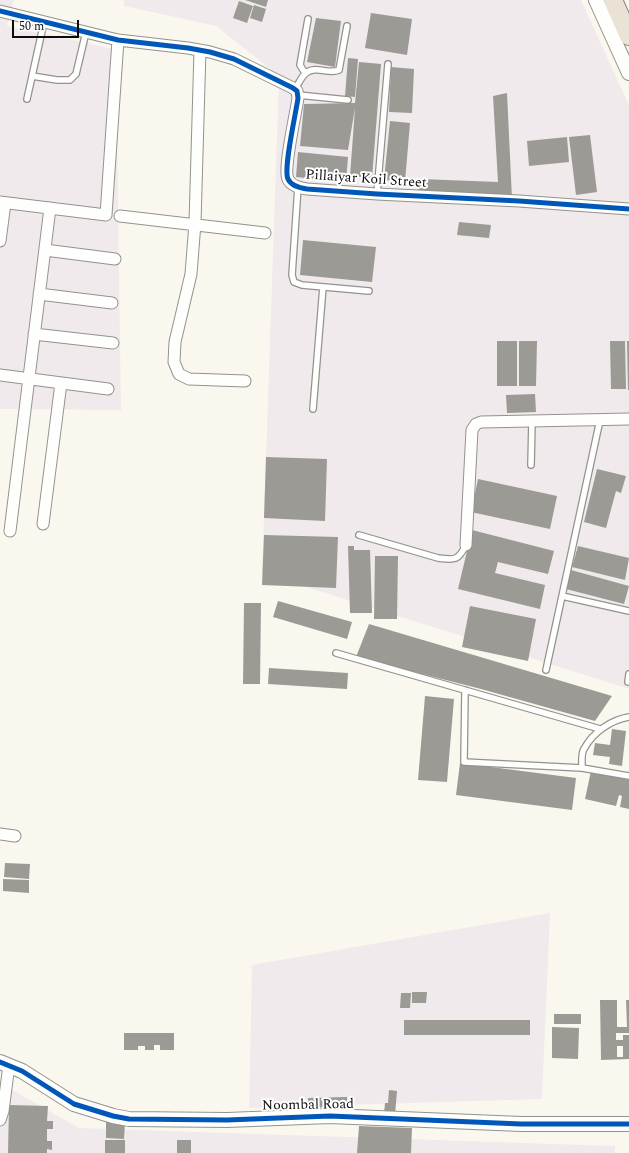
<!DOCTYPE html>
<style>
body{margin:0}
#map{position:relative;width:629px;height:1153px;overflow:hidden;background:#faf8ee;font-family:Spectral,serif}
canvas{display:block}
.scale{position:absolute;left:12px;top:20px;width:67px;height:18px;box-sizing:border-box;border:2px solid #0b0b0b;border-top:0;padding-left:5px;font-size:12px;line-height:14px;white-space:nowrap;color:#0b0b0b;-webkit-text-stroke:3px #fff;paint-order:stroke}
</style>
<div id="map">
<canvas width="629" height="1153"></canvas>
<div class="scale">50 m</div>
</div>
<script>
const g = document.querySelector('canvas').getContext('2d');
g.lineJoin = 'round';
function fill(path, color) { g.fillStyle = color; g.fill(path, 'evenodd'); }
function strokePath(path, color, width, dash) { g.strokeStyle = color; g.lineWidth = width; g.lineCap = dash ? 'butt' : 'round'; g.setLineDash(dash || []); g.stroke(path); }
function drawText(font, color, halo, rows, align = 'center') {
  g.font = font + ' Spectral,serif'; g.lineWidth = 4; g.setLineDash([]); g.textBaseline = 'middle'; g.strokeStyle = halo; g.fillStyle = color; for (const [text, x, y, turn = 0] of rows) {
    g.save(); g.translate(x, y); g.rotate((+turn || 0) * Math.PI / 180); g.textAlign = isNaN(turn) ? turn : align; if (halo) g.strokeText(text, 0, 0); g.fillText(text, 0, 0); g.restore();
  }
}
const industrial = new Path2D(`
 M0,0H14L7,26L83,42L116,50L121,410L0,409Z
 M124,0H581L629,105V689L262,573L279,76L216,26L124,6Z
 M550,913L542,1099L249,1108L252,965Z
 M0,1083L79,1128L615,1146V1153H0Z`);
const building = new Path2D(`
 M245,0H268L266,7Z
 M239,1L253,6L247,23L233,18Z
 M254,5L266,9L262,22L250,18Z
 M371,13L412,19L407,55L365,48Z
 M316,18L341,21L335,67L307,62Z
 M348,58L358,59L355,97L345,96Z
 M359,62L381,64L372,178L350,176L355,108L348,150L300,146L304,104L355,103Z
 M391,67L414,69L412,113L389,112Z
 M507,93L512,199L418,192L420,179L498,182L493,96Z
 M390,121L410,123L405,182L384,180Z
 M590,135L597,192L576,195L569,137Z
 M567,137L569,162L529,166L527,141Z
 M298,152L348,157L346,182L296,177Z
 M459,222L491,225L489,238L457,235Z
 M303,240L376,247L372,282L300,275Z
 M497,341H517V386H497Z
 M519,341H537L536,386H519Z
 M610,341H625L626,389H611Z
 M627,341H629V390H628Z
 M535,394L536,412L507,413L506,395Z
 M266,457L327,459L325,521L264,518Z
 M597,469L626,476L621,493L616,491L606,528L584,522Z
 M478,479L557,496L550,529L471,512Z
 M472,530L554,551L548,574L498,562L495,573L545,585L540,609L458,589Z
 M264,535L338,537L336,588L262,585Z
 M348,546H354V550H370L372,613H350Z
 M578,546L629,558L625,580L572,567Z
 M375,556H398L397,619H374Z
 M571,570L629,586L624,604L566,589Z
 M278,601L352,622L347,639L273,617Z
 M244,603H261L260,684H243Z
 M470,606L536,619L528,661L462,647Z
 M369,624L612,696L595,721L481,689L356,657Z
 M269,668L348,673L347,689L268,684Z
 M425,696L454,699L447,782L418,780Z
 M612,729L626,731L622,766L609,764L610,757L593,755L595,743L610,745Z
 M460,763L576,778L572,810L456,795Z
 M591,771L629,780V809L620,807L622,796L619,795L616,806L585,799Z
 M5,863L30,864L29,879L4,877Z
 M3,879L29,880V893L3,891Z
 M412,992H427L426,1003H412Z
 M401,993H411L410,1008H400Z
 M600,1000H617V1027H627L626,1000H629V1033H616V1040H623V1035H629V1059L601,1060ZM617,1046H623V1057H617Z
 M554,1014H581V1024H554Z
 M404,1020H530V1035H404Z
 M552,1027L579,1028L578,1059L552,1058Z
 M124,1033H174V1050H160V1045H154V1050H145V1046H138V1050H124Z
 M389,1090L397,1091L395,1115L384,1114L385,1103H388Z
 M347,1097V1111L309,1112L308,1098Z
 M9,1105L48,1106L47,1121H53V1129H47V1141H52V1150L47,1149V1153H8Z
 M106,1122L125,1123L124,1139L106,1138Z
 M359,1126L412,1128L411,1153H357Z
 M105,1140H125V1153H105Z
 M177,1140H191V1153H177Z`);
const service = new Path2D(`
 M305,73L300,65L308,19
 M32,76L57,80H70L76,74L86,32
 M295,89C298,85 301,77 306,73C316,65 329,75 339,70L347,26
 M298,95L348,100
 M27,99L44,22
 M298,187L292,275L294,282L302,285L369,291
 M377,194L388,64
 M313,409L323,287
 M531,465L532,421
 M359,535L438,558C455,560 458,561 466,545
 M562,596L629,611
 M336,653L600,729
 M546,670L600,420
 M628,682L629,674
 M465,690L464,762L582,768L629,776
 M582,768C582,762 581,753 584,749C593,732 611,720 629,717`);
const minor = new Path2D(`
 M0,11L118,40L188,48L210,52L234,59L293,88L297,91L298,98C296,113 283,169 288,179C291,186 300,188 307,189L377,194L519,201L629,209
 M200,50L195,223L191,274L175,342L174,362L179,374L189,379L245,381
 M0,202L106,215L118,40
 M120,216L265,233
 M0,241L5,203
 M45,250L115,259
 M39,294L112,303
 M34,334L113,343
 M0,375L108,389
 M43,524L61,383
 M10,531L50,208
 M466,545L472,430L476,424L481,422L629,419
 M0,834L15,836
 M0,1120L3,1111L9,1065`);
const tertiary = new Path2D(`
 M596,0L629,73
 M0,1062L22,1071L74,1104L113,1116L129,1119L227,1120L330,1116L521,1124H629`);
const trunk = new Path2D(`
 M613,0L629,36`);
const cycleway = new Path2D(`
 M0,11L118,40L188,48L210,52L234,59L293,88L297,91L298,98C296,113 283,169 288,179C291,186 300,188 307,189L377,194L519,201L629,209
 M0,1062L22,1071L74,1104L113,1116L129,1119L227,1120L330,1116L521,1124H629`);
const streetNames = [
 ["Pillaiyar Koil Street",366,180,4],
 ["Noombal Road",308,1106,-1]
];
fill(industrial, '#f1eaec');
fill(building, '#9c9a94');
strokePath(service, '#93928d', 8);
strokePath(minor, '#93928d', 13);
strokePath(tertiary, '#93928d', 16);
strokePath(trunk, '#807f7a', 20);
strokePath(service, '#fefefc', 5.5);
strokePath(minor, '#fefefc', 11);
strokePath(tertiary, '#fefefc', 14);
strokePath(trunk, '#eae2d5', 18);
strokePath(cycleway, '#0057b8', 5);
drawText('14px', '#0b0b0b', '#fff', streetNames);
</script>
